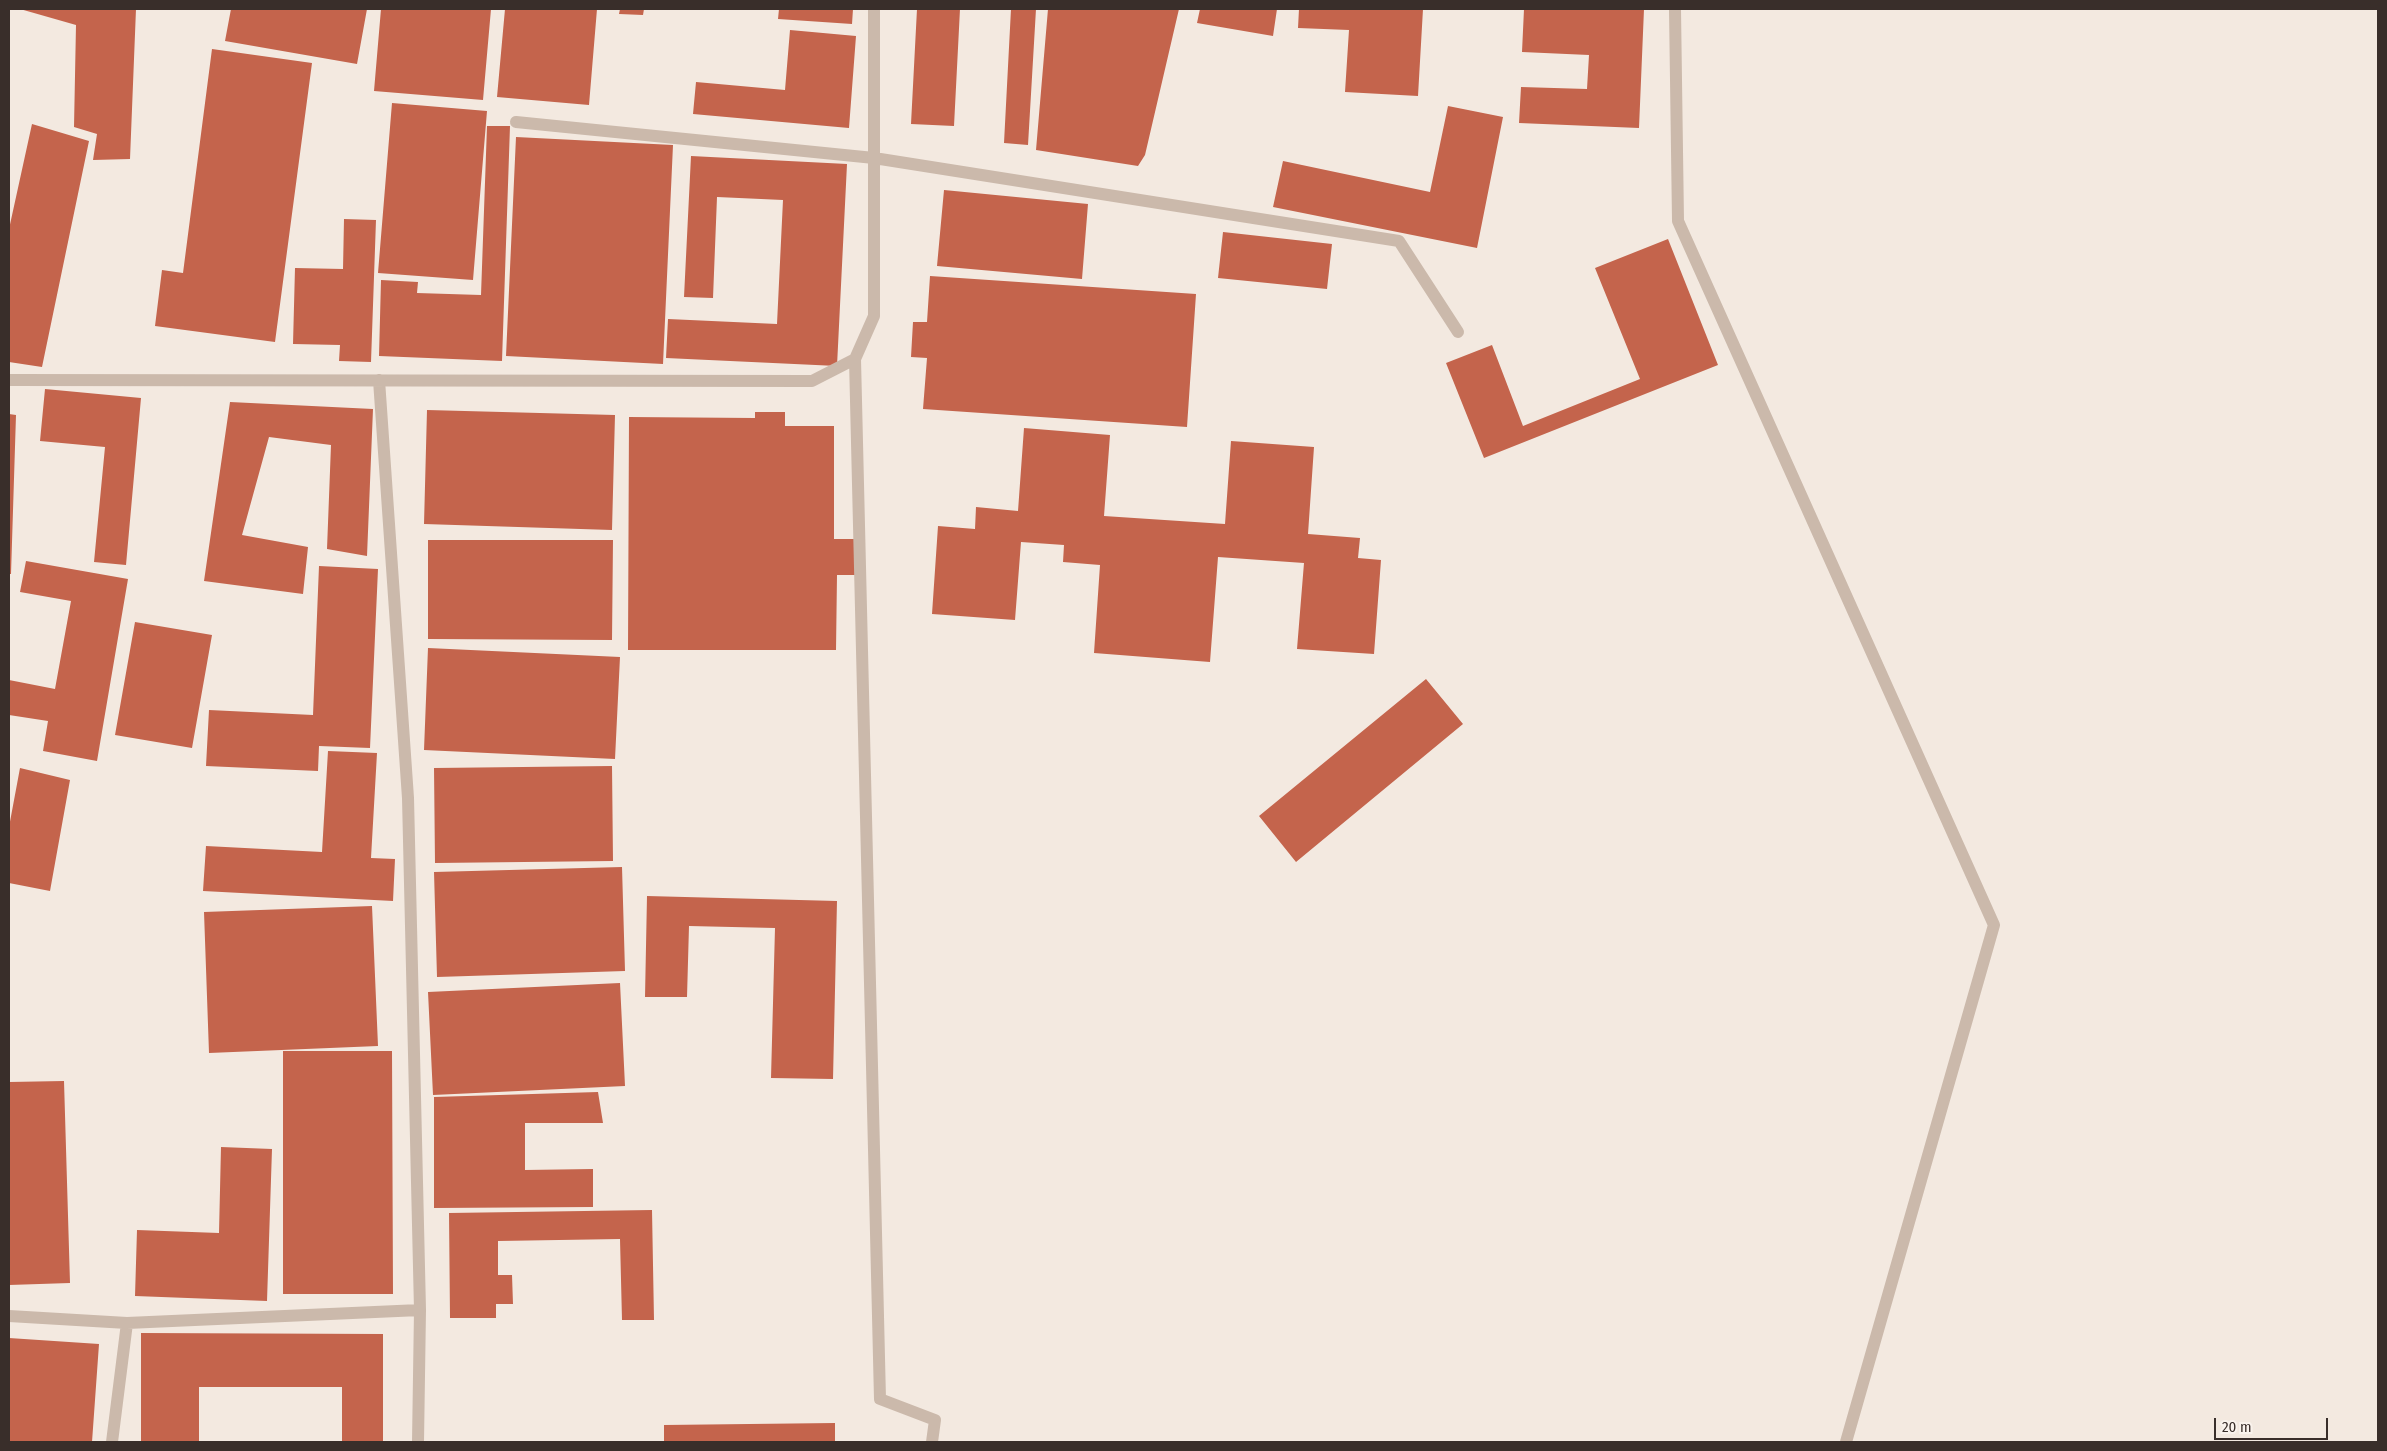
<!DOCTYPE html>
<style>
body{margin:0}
#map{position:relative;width:2387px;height:1451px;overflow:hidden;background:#f3e9e0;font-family:"Fira Sans Condensed",sans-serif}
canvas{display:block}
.frame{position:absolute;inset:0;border:10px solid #392e2a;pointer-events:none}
.scale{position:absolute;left:2214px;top:1418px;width:114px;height:22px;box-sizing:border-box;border:2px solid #392e2a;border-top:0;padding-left:6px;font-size:15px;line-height:18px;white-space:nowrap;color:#392e2a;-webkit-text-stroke:4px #faf3ed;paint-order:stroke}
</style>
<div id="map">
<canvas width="2387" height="1451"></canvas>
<div class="frame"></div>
<div class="scale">20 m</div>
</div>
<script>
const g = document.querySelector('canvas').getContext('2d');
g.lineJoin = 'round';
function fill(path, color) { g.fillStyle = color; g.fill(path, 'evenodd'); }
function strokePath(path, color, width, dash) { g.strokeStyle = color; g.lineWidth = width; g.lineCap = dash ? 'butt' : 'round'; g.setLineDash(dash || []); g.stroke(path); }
const building = new Path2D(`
 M20,9H136L130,159L93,160L97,134L74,127L76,25Z
 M231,9H367L357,64L225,41Z
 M381,9H491L483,100L374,91Z
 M505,9H597L589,105L497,97Z
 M620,9H644L643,15L619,14Z
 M779,9H853L852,24L778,19Z
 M917,9H960L954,126L911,124Z
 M1011,9H1036L1028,145L1004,143Z
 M1048,9H1179L1145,155L1138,166L1036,150Z
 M1200,9H1277L1273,36L1197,23Z
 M1299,9H1423L1418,96L1345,92L1349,30L1298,28Z
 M1524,9H1644L1639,128L1519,123L1521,87L1587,89L1589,55L1522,52Z
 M790,30L856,36L849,128L693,114L696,82L785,90Z
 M212,49L312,63L275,342L155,326L162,270L183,273Z
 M392,103L487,111L473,280L378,273Z
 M1448,106L1503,117L1477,248L1273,207L1283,161L1430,192Z
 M32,124L89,141L42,367L9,362V229Z
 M487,126H510L502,361L379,356L381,280L418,282L417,293L481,295Z
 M516,137L673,145L663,364L506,356Z
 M691,156L847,164L837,366L666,358L668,319L777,324L783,200L717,197L713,298L684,297Z
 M944,190L1088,204L1082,279L937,266Z
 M344,219L376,220L371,362L339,361L340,345L293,344L295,268L343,269Z
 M1223,232L1332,244L1327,289L1218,278Z
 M1668,239L1718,365L1484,458L1446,363L1492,345L1523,426L1640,379L1595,268Z
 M930,276L1196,294L1187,427L923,409L927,358L911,357L913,322H927Z
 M45,389L141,398L126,565L94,562L105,447L40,441Z
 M230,402L373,409L367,556L327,549L331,445L269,437L242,535L308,547L303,594L204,581Z
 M427,410L615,415L612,530L424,524Z
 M755,412H785V426H834V539H859V575H837L836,650H628L629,417L755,418Z
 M9,414L16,415L11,574H9Z
 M1024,428L1110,435L1104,516L1225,524L1231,441L1314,447L1308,534L1360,538L1358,558L1381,560L1374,654L1297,649L1304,563L1218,557L1210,662L1094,653L1100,565L1063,562L1064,545L1021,542L1015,620L932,614L938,526L975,529L976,507L1018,511Z
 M428,540H613L612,640L428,639Z
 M26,561L128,579L97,761L43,751L48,721L9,715V680L55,689L71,601L20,592Z
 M319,566L378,569L370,748L319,746L318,771L206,766L209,710L313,715Z
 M135,622L212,635L192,748L115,735Z
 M428,648L620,657L615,759L424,750Z
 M1426,679L1463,724L1296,862L1259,816Z
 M328,751L377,753L371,858L395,859L393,901L203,891L206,846L322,852Z
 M612,766L613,861L435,863L434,768Z
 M20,768L70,780L50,891L9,883V827Z
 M622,867L625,971L437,977L434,872Z
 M647,896L837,901L833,1079L771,1078L775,928L689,926L687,997H645Z
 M372,906L378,1046L209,1053L204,912Z
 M620,983L625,1086L433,1095L428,992Z
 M283,1051H392L393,1294H283Z
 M64,1081L70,1283L9,1285V1082Z
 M598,1092L603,1123H525V1170L593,1169V1207L434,1208V1097Z
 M221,1147L272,1149L267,1301L135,1296L137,1230L219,1233Z
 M652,1210L654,1320H622L620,1239L498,1241V1275H512L513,1304H496V1318H450L449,1213Z
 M141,1333L383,1334V1442H342V1387H199V1442H141Z
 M9,1338L99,1344L92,1442H9Z
 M835,1423V1442H664V1425Z`);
const street = new Path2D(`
 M1675,9L1678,221L1994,925L1846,1442
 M516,122L874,158L1399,241L1458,332
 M855,359L880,1399L935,1420L932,1442
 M9,380L812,381L855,359L874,316V9
 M9,1316L127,1323L420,1310L408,798L379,380
 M112,1442L127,1323
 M418,1442L420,1310`);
fill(building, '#c4644c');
strokePath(street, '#cbb9ab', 12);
</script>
